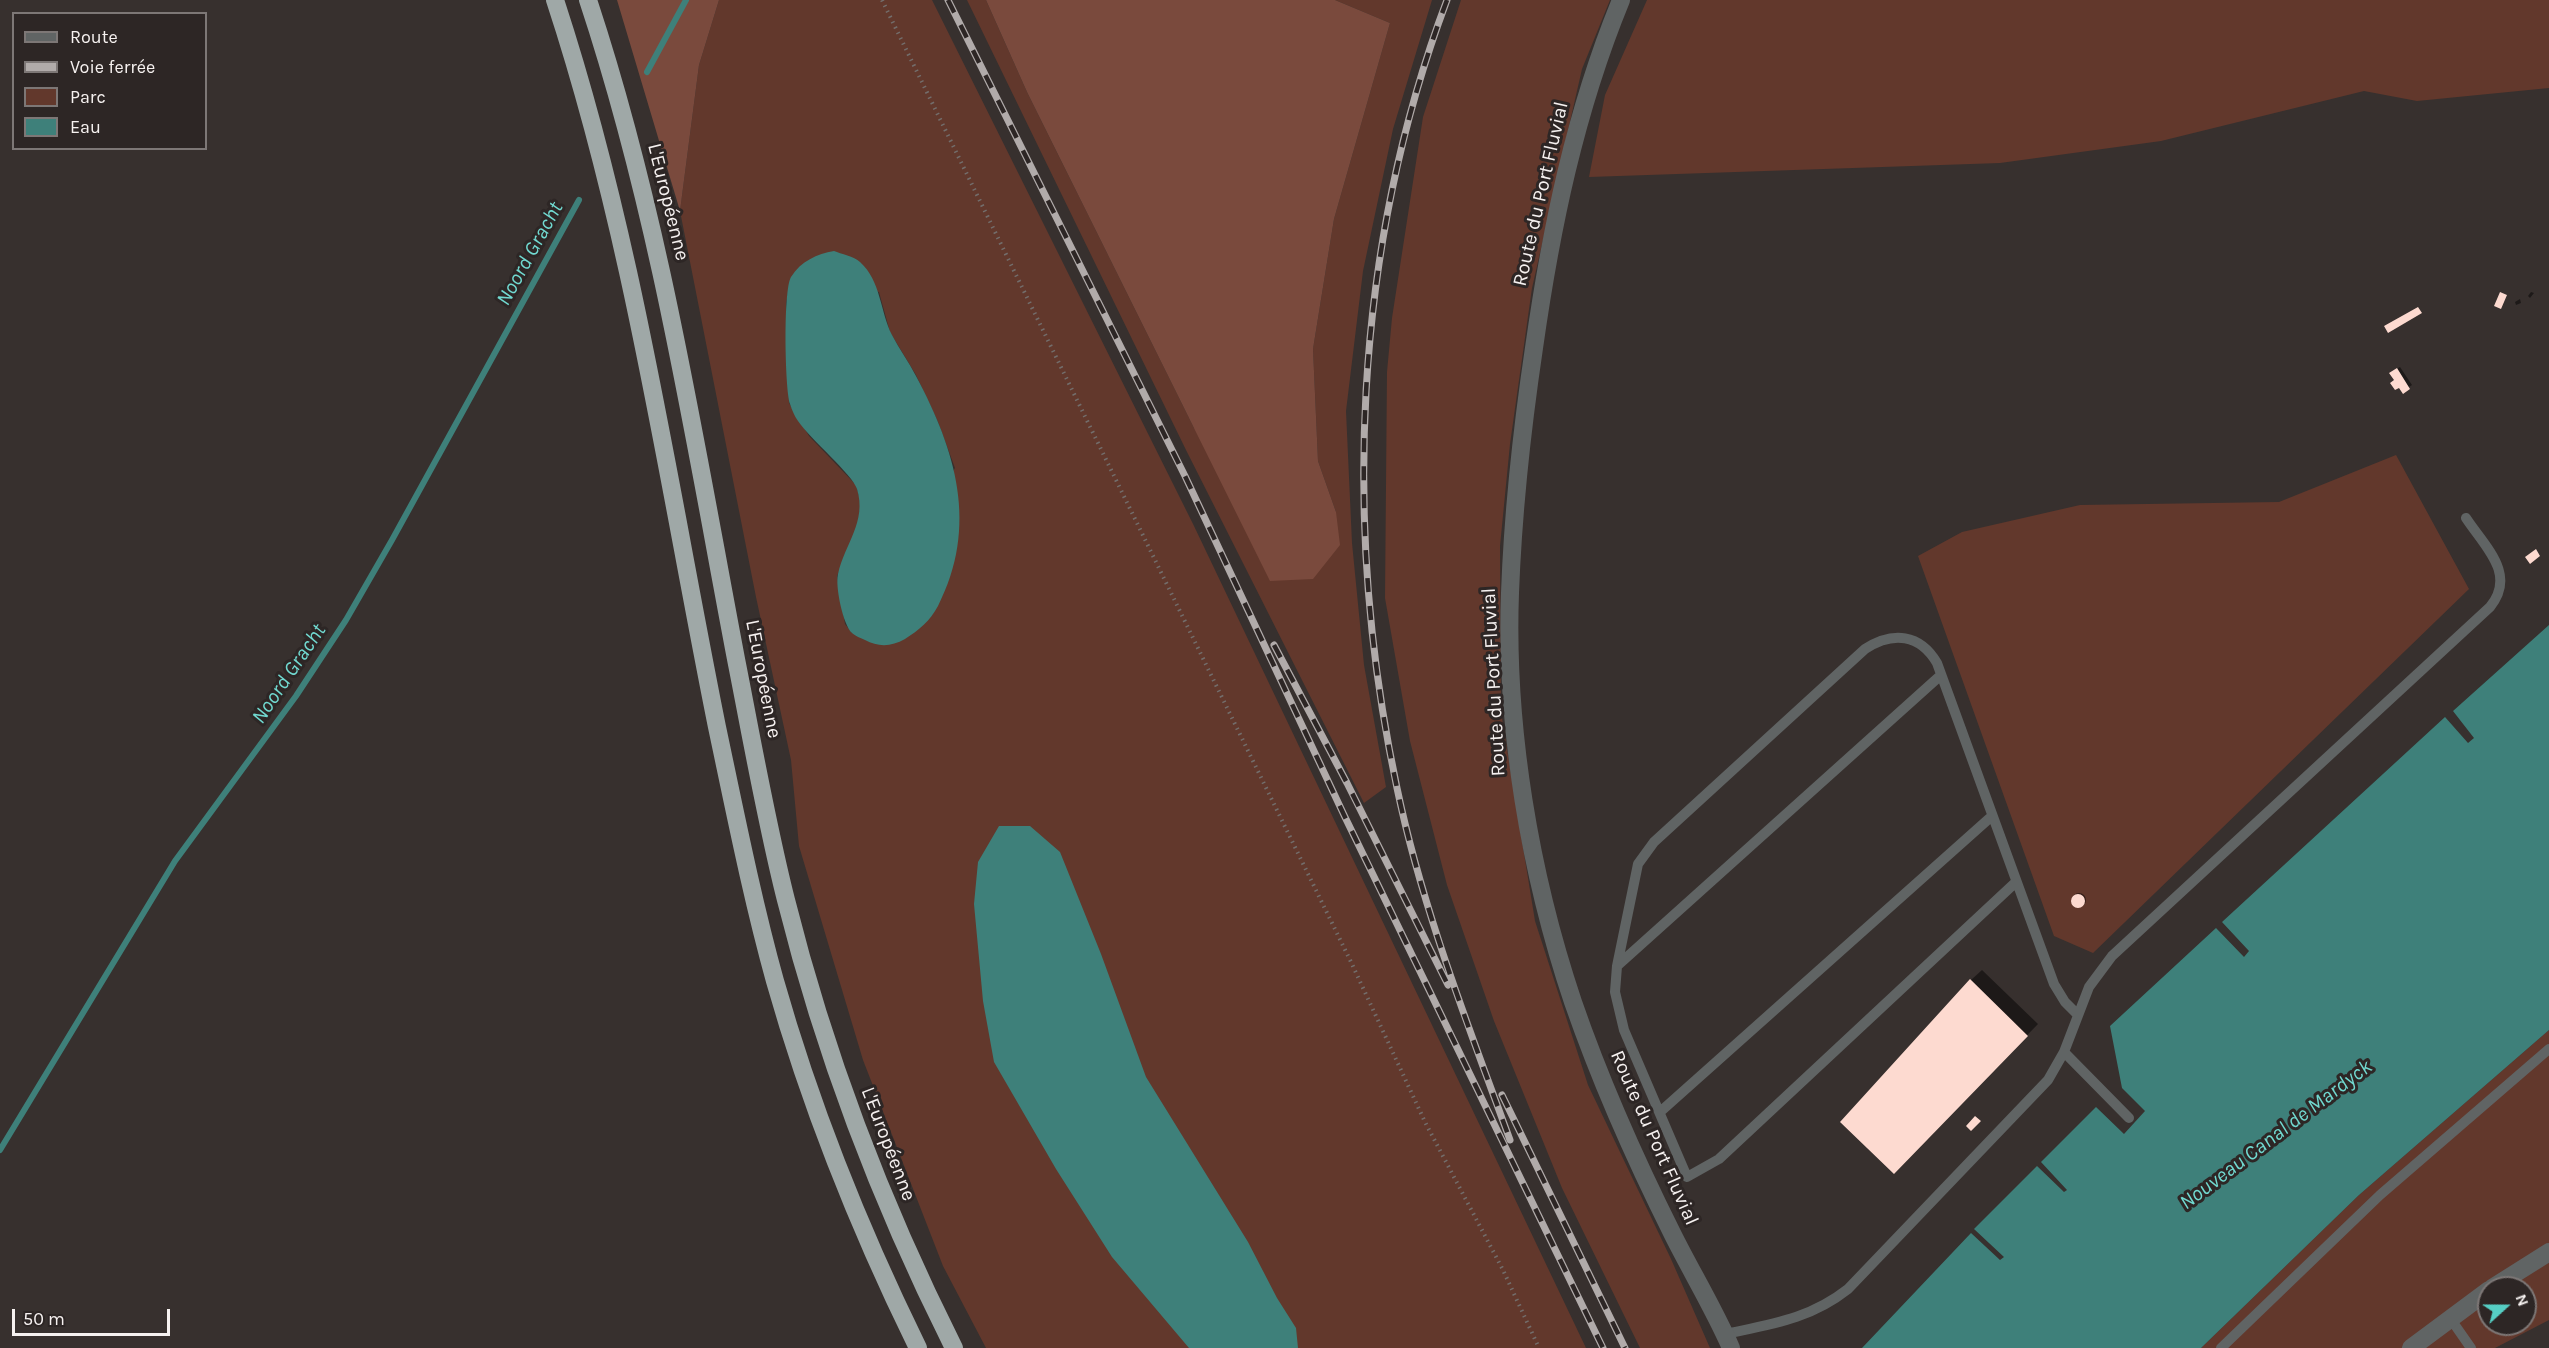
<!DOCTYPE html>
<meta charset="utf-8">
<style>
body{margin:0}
#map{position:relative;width:2549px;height:1348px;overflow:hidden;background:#37302e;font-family:Karla,sans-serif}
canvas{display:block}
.legend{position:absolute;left:12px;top:12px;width:195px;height:138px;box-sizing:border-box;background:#2d2625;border:2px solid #7d7776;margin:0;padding:8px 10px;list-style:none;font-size:18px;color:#f6f1f0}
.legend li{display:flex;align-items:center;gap:12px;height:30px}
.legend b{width:30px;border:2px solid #7d7776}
.north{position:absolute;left:2477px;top:1276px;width:60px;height:60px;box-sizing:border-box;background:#2d2625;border:2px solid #7d7776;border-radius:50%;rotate:69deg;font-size:16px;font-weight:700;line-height:24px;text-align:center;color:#f6f1f0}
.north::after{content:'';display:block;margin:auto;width:21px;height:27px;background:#56cec4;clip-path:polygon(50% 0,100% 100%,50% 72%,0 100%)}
.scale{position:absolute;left:12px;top:1309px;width:158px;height:27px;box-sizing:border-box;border:3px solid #f6f1f0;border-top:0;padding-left:8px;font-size:18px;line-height:21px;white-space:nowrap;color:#f6f1f0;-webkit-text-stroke:4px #2d2625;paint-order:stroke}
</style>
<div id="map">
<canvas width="2549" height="1348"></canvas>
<ul class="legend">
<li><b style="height:8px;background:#606464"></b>Route</li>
<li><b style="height:8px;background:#b1abaa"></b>Voie ferrée</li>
<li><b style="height:16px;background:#62382c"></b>Parc</li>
<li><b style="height:16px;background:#3e807a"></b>Eau</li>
</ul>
<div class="north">N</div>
<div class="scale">50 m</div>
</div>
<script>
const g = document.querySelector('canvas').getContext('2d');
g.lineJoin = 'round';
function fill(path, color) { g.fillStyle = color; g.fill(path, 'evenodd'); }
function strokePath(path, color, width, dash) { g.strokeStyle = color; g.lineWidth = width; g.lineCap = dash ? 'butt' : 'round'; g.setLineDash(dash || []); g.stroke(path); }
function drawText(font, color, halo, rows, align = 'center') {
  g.font = font + ' Karla,sans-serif'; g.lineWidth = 6; g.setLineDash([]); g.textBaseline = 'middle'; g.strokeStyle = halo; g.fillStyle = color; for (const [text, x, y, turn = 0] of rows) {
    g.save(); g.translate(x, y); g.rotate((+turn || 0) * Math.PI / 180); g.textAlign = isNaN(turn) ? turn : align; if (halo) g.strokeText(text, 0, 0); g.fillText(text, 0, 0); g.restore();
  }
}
const green = new Path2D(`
 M719,0H932L1194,526L1586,1348H986L943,1266L863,1060L799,846L791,760L756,597L680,211L699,65ZM791,278L879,292L890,332L916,375L938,422L955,468L852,633L845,624L837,576L858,527L861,503L856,485L809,436L789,403L786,303Z
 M967,0H986L1027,92L1194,428L1336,512L1318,461L1313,349L1334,219L1390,23L1335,0H1432L1393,129L1363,271L1346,411L1352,543L1364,665L1386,787L1364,803L1186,450Z
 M1461,0H1610L1582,69L1532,288L1510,444L1500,546L1501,712L1535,921L1588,1085L1671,1259L1710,1348H1640L1562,1188L1494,1021L1447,885L1410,741L1385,598L1387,372L1392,318L1423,117Z
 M1647,0H2549V88L2417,101L2364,91L2161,141L2000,163L1589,177L1605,95Z
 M2396,455L2469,589L2093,953L2054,936L1918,556L1962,532L2080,505L2279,502Z
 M2549,1030V1320L2495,1348H2201L2359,1195ZM2489,1288H2525V1324H2489Z`);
const forest = new Path2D(`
 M617,0H719L699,65L680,211Z
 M986,0H1335L1390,23L1334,219L1313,349L1318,461L1336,512L1340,545L1313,579L1270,581L1027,92Z`);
const water = new Path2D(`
 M834,251C841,254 854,256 860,262C881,281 880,311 892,335C899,349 909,362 916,376C956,451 979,526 938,606C930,621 919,630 905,639C891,647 878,647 865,640C861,638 855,636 852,633C843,625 835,586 838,574C845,543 867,522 857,489C853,475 810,439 798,421C795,417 792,410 790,404C785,388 783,290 791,277C801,261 817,254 834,251Z
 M2549,625V1030L2359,1195L2201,1348H1862L1971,1233L2000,1260L2004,1257L1974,1229L2037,1166L2064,1192L2067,1190L2041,1162L2096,1107L2124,1134L2145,1111L2122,1088L2110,1026L2216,928L2244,957L2249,951L2222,922L2445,717L2468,743L2474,738L2453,711Z
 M999,826H1030L1060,852L1101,954L1146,1077L1248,1242L1277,1298L1296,1328L1298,1348H1189L1112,1257L1056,1169L994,1062L983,1001L974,904L978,862Z`);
const shadow = new Path2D(`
 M2531,292L2534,293L2530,298L2528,296Z
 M2520,299L2521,303L2516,305L2515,302Z
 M2400,367L2412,385L2403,391L2393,371Z
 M2072 900a7 7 0 1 1 14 0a7 7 0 1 1-14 0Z
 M1982,970L2038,1024L1894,1172L1971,980Z`);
const stream = new Path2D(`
 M647,72L686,0
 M0,1150L175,861L296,696L346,620L392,540L579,200`);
const building = new Path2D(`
 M2500,292L2507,295L2501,309L2494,306Z
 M2418,307L2422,313L2388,333L2384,326Z
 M2397,368L2410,389L2403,394L2399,388L2395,390L2390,383L2394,380L2389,373Z
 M2536,549L2540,556L2530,564L2525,557Z
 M2071 901a7 7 0 1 1 14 0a7 7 0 1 1-14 0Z
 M1970,979L2028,1036L1894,1174L1840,1122Z
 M1975,1116L1981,1121L1971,1131L1966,1126Z`);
const path = new Path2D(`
 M882,0L1351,962L1425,1122L1503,1270L1539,1348`);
const lane = new Path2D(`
 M2016,882L1719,1159L1687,1177L1624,1030L1615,992L1617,966L1638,864L1654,842L1865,649C1893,631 1920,634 1937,663L2054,984L2065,1002L2078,1015
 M1617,966L1941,675
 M2064,1052L2129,1118
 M1660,1112L1992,816
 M2450,1318L2471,1348
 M1725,1334C1772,1324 1810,1319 1848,1289L2048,1080L2064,1052L2089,987L2112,956L2490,607C2517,574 2485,547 2466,518
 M2221,1348L2380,1195L2549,1049`);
const street = new Path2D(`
 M1621,0C1575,112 1551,228 1534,348C1522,429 1513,511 1510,593C1505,728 1530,874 1573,1002C1601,1083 1635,1159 1673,1235C1692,1273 1714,1309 1731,1348
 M2492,1288L2549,1252
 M2411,1348L2489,1290`);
const highway = new Path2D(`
 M555,0C633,237 668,484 717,727C735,812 752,898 775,981C811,1108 860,1230 918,1348
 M588,0C659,214 694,438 736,659C752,740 766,821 786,900C825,1056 882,1205 954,1348`);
const rail = new Path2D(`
 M948,0L1185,476L1344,815L1603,1348
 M1447,0C1353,249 1342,529 1397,788C1422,908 1468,1025 1510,1140
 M1274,645L1347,783L1448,985
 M1502,1095L1625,1348`);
const streetNames = [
 ["Route du Port Fluvial",1541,194,-77],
 ["L'Européenne",668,202,76],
 ["L'Européenne",763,679,79],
 ["Route du Port Fluvial",1494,682,-93],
 ["Route du Port Fluvial",1654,1138,66],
 ["L'Européenne",888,1144,69]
];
const waterNames = [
 ["Noord Gracht",530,254,-61],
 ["Noord Gracht",289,674,-56],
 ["Nouveau Canal de Mardyck",2276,1135,-37]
];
fill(green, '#62382c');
fill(forest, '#7a4a3d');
fill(water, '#3e807a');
fill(shadow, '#0007');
strokePath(stream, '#3e807a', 6);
fill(building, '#fddad0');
strokePath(path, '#736d6b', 4, [1.5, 4.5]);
strokePath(lane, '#606464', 10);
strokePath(street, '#606464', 18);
strokePath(highway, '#9fa8a7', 18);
strokePath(rail, '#b1abaa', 7);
strokePath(rail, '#2d2625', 4.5, [14]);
drawText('20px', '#f6f1f0', '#2d2625', streetNames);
drawText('italic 21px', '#71d9d0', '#2d2625', waterNames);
</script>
